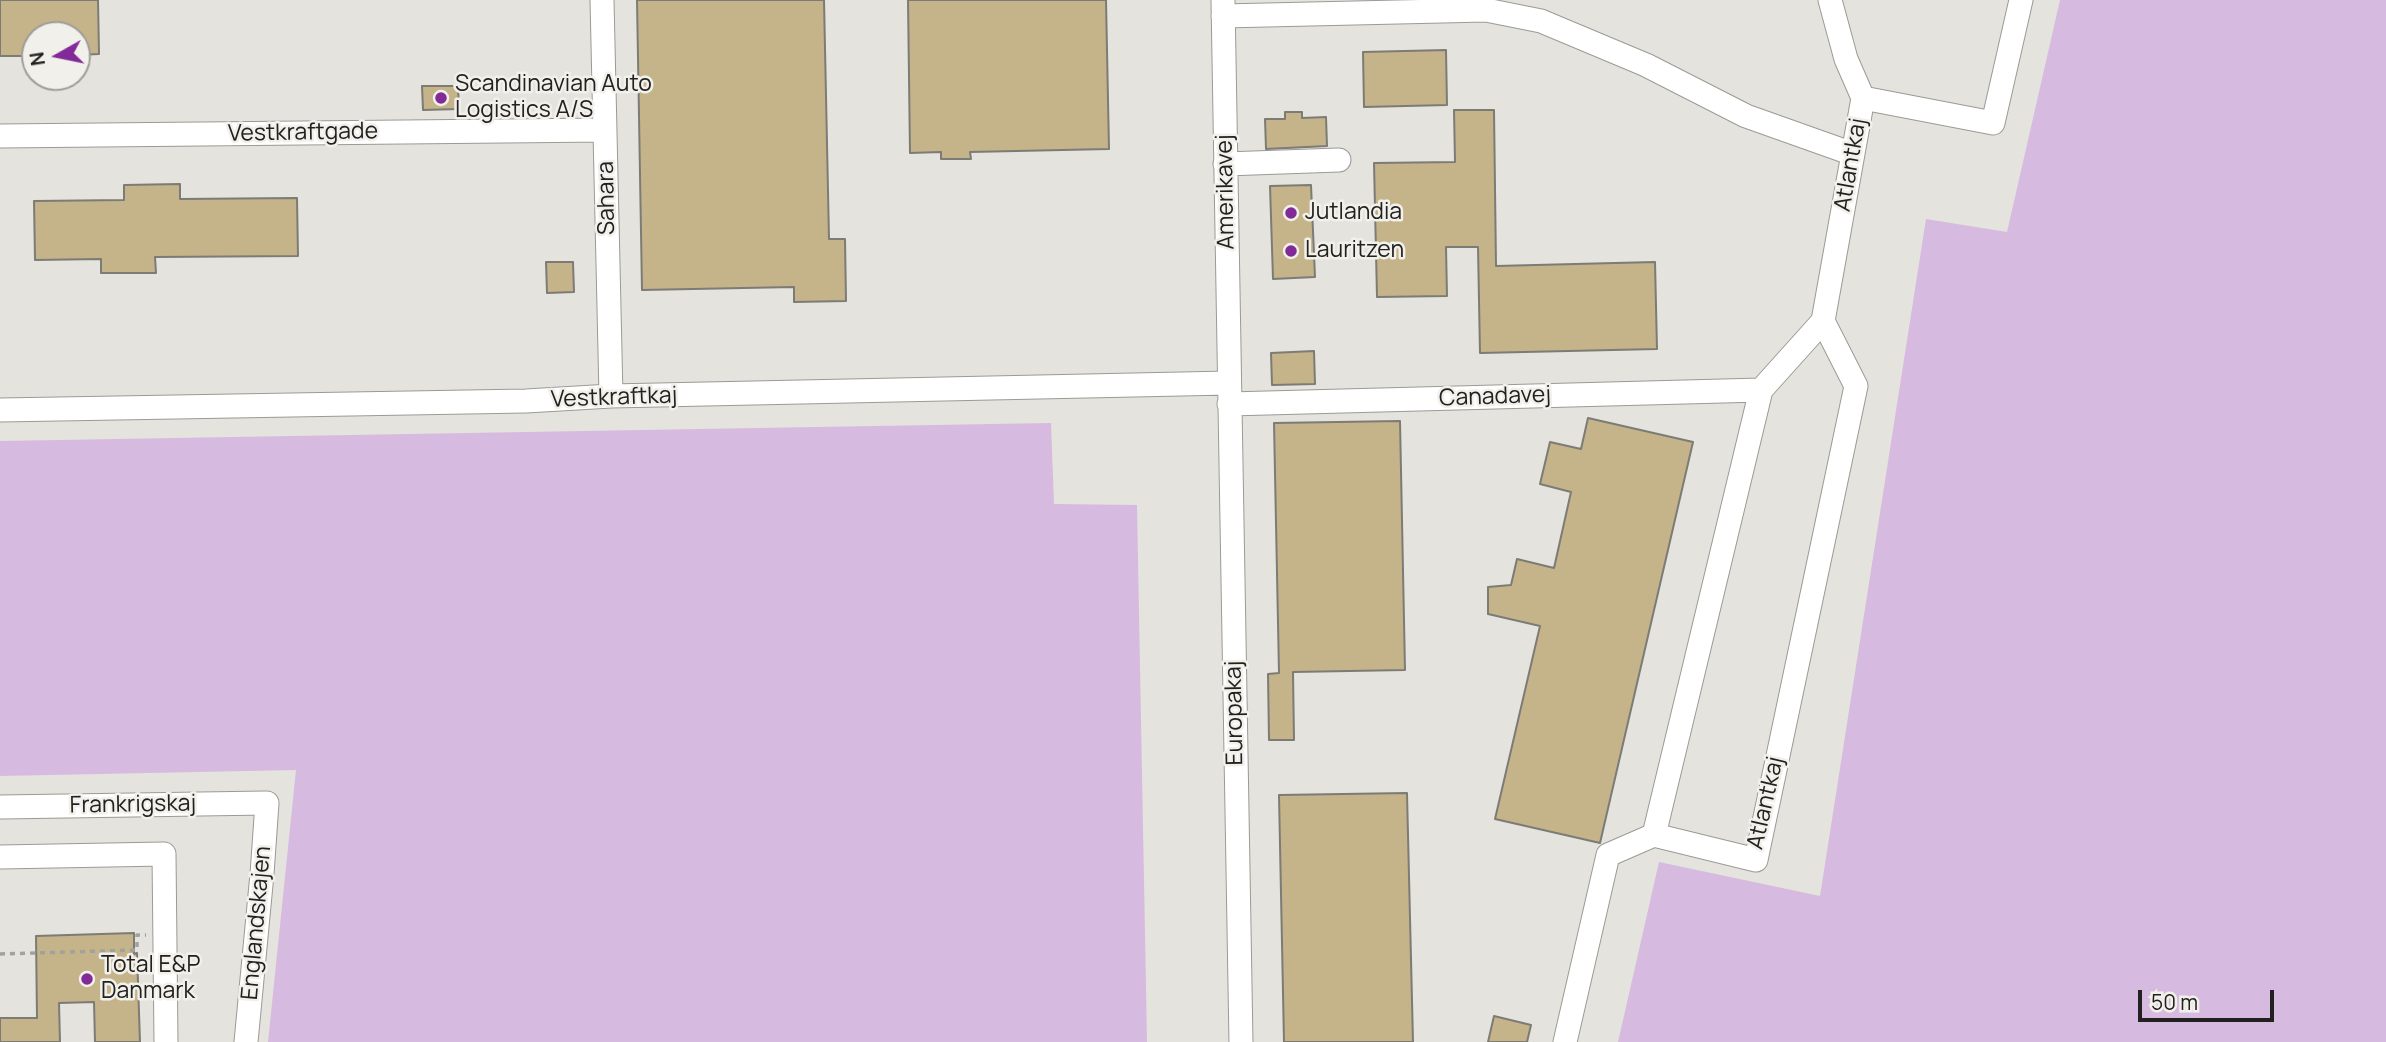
<!DOCTYPE html>
<style>
body{margin:0}
#map{position:relative;width:2386px;height:1042px;overflow:hidden;background:#e5e3de;font-family:Manrope,sans-serif}
canvas{display:block}
.north{position:absolute;left:21px;top:21px;width:70px;height:70px;box-sizing:border-box;background:#f2f0eb;border:2px solid #9f9d99;border-radius:50%;rotate:261deg;font-size:19px;font-weight:700;line-height:28px;text-align:center;color:#22211f}
.north::after{content:'';display:block;margin:auto;width:24px;height:32px;background:#822a97;clip-path:polygon(50% 0,100% 100%,50% 72%,0 100%)}
.scale{position:absolute;left:2138px;top:990px;width:136px;height:32px;box-sizing:border-box;border:4px solid #22211f;border-top:0;padding-left:9px;font-size:21px;line-height:24px;white-space:nowrap;color:#22211f;-webkit-text-stroke:5px #f2f0eb;paint-order:stroke}
</style>
<div id="map">
<canvas width="2386" height="1042"></canvas>
<div class="north">N</div>
<div class="scale">50 m</div>
</div>
<script>
const g = document.querySelector('canvas').getContext('2d');
g.lineJoin = 'round';
function fill(path, color) { g.fillStyle = color; g.fill(path, 'evenodd'); }
function strokePath(path, color, width, dash) { g.strokeStyle = color; g.lineWidth = width; g.lineCap = dash ? 'butt' : 'round'; g.setLineDash(dash || []); g.stroke(path); }
function drawText(font, color, halo, rows, align = 'center') {
  g.font = font + ' Manrope,sans-serif'; g.lineWidth = 5; g.setLineDash([]); g.textBaseline = 'middle'; g.strokeStyle = halo; g.fillStyle = color; for (const [text, x, y, turn = 0] of rows) {
    g.save(); g.translate(x, y); g.rotate((+turn || 0) * Math.PI / 180); g.textAlign = isNaN(turn) ? turn : align; if (halo) g.strokeText(text, 0, 0); g.fillText(text, 0, 0); g.restore();
  }
}
const water = new Path2D(`
 M2060,0H2386V1042H1618L1659,862L1820,896L1926,219L2007,232Z
 M1051,423L1054,504L1137,505L1147,1042H268L296,770L0,776V441Z`);
const building = new Path2D(`
 M0,0H98L99,54L77,55V35H35V56H0Z
 M637,0H824L829,239H845L846,301L794,302V287L642,290Z
 M908,0H1106L1109,149L970,152L971,159H941V152L910,153Z
 M1446,50L1447,105L1364,107L1363,52Z
 M422,86H458L459,109L423,110Z
 M1454,110H1494L1496,266L1655,262L1657,349L1480,353L1478,247H1446L1447,296L1377,297L1374,163L1455,162Z
 M1285,112H1302V118L1326,117L1327,146L1266,149L1265,119H1285Z
 M180,184V199L297,198L298,256L155,257L156,273H101V259L35,260L34,201L124,200V185Z
 M1311,185L1315,277L1273,279L1270,186Z
 M546,262H573L574,292L547,293Z
 M1314,351L1315,384L1272,385L1271,353Z
 M1588,418L1693,442L1600,843L1495,819L1540,626L1488,614V587L1511,585L1517,559L1554,568L1571,492L1540,484L1550,442L1581,449Z
 M1400,421L1405,670L1293,672L1294,740H1269L1268,674L1279,673L1274,423Z
 M1407,793L1413,1042H1284L1279,795Z
 M134,933V954L137,953L140,1042H95L94,1002L59,1003L60,1042H0V1018H37L36,936Z
 M1494,1016L1531,1025L1527,1042H1488Z`);
const path = new Path2D(`
 M0,954L137,950V935H146`);
const minor = new Path2D(`
 M602,0L611,396
 M1223,0L1241,1042
 M1830,0L1846,59L1863,98
 M1223,16L1486,10L1541,21L1646,65L1746,116L1853,154
 M0,136L605,130
 M1225,164L1339,160
 M1823,321L1761,390L1654,835L1756,860L1856,386L1823,321L1863,98L1993,123L2021,0
 M1229,404L1761,390
 M0,410L526,401L611,396L1229,383
 M0,807L267,803L262,874L246,1042
 M0,857L164,854L166,1042
 M1565,1042L1608,855L1654,835`);
const markers = [
 [441,98,7,"#822a97"],
 [1291,213,7,"#822a97"],
 [1291,251,7,"#822a97"],
 [87,979,7,"#822a97"]
];
const poiNames = [
 ["Scandinavian Auto",455,85],
 ["Logistics A/S",455,111],
 ["Jutlandia",1305,213],
 ["Lauritzen",1305,251],
 ["Total E&P",101,966],
 ["Danmark",101,992]
];
const streetNames = [
 ["Vestkraftgade",303,133,-1],
 ["Atlantkaj",1851,165,-80],
 ["Amerikavej",1226,192,-91],
 ["Sahara",607,198,-91],
 ["Canadavej",1495,397,-2],
 ["Vestkraftkaj",614,398,-2],
 ["Europakaj",1235,713,-91],
 ["Atlantkaj",1766,803,-77],
 ["Frankrigskaj",133,805,-1],
 ["Englandskajen",257,923,-85]
];
fill(water, '#d7badf');
fill(building, '#c5b489');
strokePath(building, '#7d7b76', 2);
strokePath(minor, '#9c9a95', 25);
strokePath(path, '#a2a19d', 3.5, [5, 5]);
strokePath(minor, '#fff', 23);
for (const [x, y, r, color] of markers) { const dot = new Path2D(); dot.arc(x, y, r, 0, 2 * Math.PI); g.fillStyle = color; g.fill(dot); strokePath(dot, '#f2f0eb', 2.5); }
drawText('23px', '#22211f', '#f2f0eb', poiNames, 'left');
drawText('23px', '#22211f', '#f2f0eb', streetNames);
</script>
